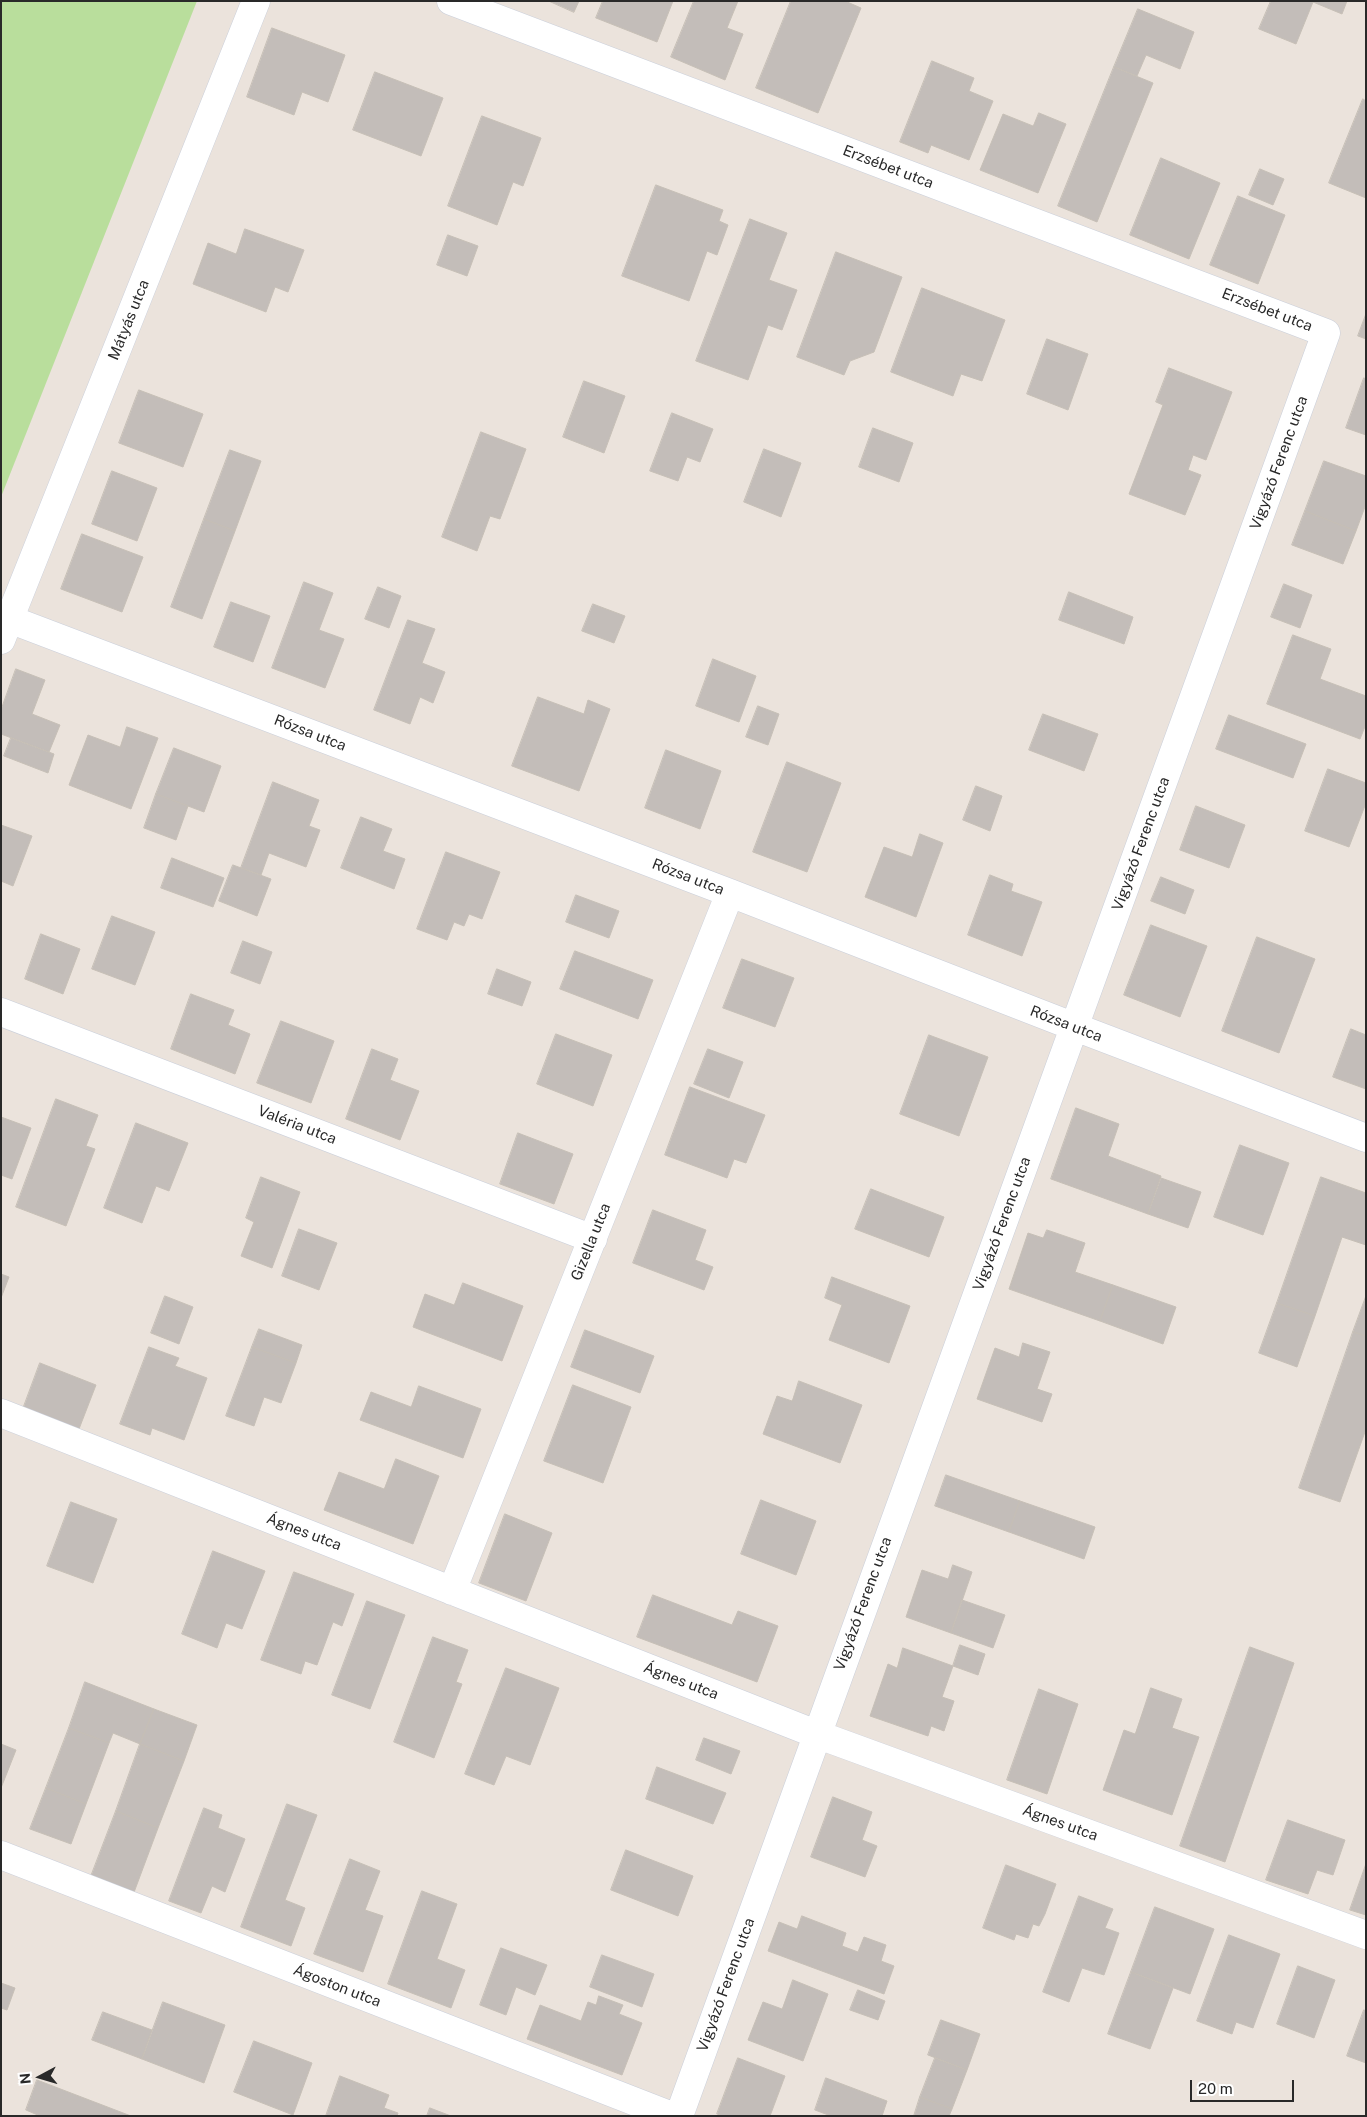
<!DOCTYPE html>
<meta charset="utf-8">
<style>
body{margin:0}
#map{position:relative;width:1367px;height:2117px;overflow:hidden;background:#ebe3dc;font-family:"Public Sans",sans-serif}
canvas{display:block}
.frame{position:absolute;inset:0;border:2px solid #292929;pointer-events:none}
.north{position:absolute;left:15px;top:2052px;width:50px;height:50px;-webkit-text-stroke:4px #fff;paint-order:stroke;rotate:264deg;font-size:14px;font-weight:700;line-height:20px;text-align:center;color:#292929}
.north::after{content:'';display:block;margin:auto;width:18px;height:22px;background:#292929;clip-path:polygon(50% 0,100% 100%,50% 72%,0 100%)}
.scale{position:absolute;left:1190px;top:2080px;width:104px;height:22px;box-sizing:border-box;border:2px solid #292929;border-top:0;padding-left:6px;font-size:15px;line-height:18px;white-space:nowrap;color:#292929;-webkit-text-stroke:4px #fff;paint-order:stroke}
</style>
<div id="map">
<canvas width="1367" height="2117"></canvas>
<div class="frame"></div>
<div class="north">N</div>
<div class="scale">20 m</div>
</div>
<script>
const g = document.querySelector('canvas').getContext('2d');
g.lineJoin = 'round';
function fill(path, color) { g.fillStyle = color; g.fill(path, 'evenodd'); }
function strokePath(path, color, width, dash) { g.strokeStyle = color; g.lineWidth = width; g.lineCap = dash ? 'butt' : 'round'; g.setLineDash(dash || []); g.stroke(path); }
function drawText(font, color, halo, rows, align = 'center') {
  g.font = font + ' "Public Sans",sans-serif'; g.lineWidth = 4.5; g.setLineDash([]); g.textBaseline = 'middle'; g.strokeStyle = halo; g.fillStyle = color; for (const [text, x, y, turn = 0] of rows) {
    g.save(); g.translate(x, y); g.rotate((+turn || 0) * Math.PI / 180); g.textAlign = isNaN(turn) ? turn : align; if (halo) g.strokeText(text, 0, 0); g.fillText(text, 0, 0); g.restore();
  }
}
const green = new Path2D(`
 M1,1H197L1,497Z`);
const building = new Path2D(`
 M549,1H579L574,12Z
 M603,1H673L657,42L596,18Z
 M694,1H738L727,28L743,34L725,80L671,57Z
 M791,1H845L861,8L818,113L756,88Z
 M1271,1H1347L1342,14L1313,2L1296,44L1259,29Z
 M1138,9L1194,32L1180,69L1146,55L1137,76L1114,67Z
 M272,28L345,55L328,102L302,92L294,115L247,97Z
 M932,61L974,78L969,91L993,101L969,160L931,145L928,153L900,142Z
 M1114,67L1153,83L1097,222L1058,206Z
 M375,72L443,98L421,156L353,130Z
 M1363,99L1366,101V198L1329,183Z
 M1039,113L1066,124L1038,193L980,170L1003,114L1033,126Z
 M482,116L541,138L523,186L513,182L497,225L448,206Z
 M1161,158L1220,183L1189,259L1130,235Z
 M1260,169L1284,179L1273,205L1249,195Z
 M656,185L723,210L719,221L728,225L717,255L707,251L689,301L622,276Z
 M1238,196L1285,215L1258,284L1210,265Z
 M750,219L787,233L769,280L797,290L782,330L768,325L748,380L696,361Z
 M245,229L304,250L288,292L275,287L266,312L193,284L208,243L236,254Z
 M448,235L478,246L467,276L437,265Z
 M836,252L902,277L874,352L850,361L844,375L797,357Z
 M922,288L1005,320L982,381L961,374L953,396L891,372Z
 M1366,314V339L1358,336Z
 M1047,339L1088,354L1068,410L1027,394Z
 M1169,368L1232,392L1206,460L1193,455L1188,470L1201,475L1185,515L1129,494L1163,405L1156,402Z
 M1364,378L1366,379V435L1346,428Z
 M584,381L625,396L604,453L563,437Z
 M139,390L203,414L183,467L119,443Z
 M672,413L713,429L700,462L687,457L678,481L650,471Z
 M873,428L913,443L899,482L859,467Z
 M481,432L526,449L500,519L490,516L477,551L442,537Z
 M764,449L801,463L781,517L744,502Z
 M230,450L261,461L235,531L204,519Z
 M1324,461L1366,476V504L1356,531L1305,511Z
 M112,471L157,488L137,541L92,524Z
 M1305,511L1356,531L1343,564L1292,545Z
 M204,519L235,531L202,619L171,607Z
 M82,534L143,557L122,612L61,589Z
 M304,582L333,593L319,630L344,639L325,688L272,668Z
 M1284,584L1312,595L1300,628L1271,617Z
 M378,587L401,596L389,628L365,619Z
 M1069,592L1133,617L1124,644L1059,620Z
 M231,602L270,616L253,662L214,647Z
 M593,604L625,616L614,643L582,631Z
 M408,620L435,629L422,663L445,672L433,703L420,697L410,724L374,710Z
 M1293,635L1331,649L1320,679L1366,696V724L1360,739L1267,704Z
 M713,659L756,676L739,722L696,706Z
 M16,669L45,680L32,714L60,725L49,752L1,734V710Z
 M538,697L584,714L588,700L610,709L579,791L512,766Z
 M758,706L779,714L768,745L746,737Z
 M1043,714L1098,734L1084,771L1029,750Z
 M1229,715L1306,744L1293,778L1216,749Z
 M127,727L158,738L131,809L69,785L88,735L120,747Z
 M11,738L54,754L48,773L4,756Z
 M174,748L221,766L204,812L156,794Z
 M666,750L721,771L700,829L645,808Z
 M787,762L841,783L807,872L753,852Z
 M1328,769L1366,783V803L1349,847L1305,831Z
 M273,782L319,800L309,826L320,830L306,867L269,853L261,875L241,868Z
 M976,786L1002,796L990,831L963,820Z
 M156,794L188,806L176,840L144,828Z
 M1196,806L1245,825L1229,868L1180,850Z
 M361,817L392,829L383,851L405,859L394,889L341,868Z
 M1,825L32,836L13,886L1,881Z
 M920,834L943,843L916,917L865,897L884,847L912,857Z
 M446,852L500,872L482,919L469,914L464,926L454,922L447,940L417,929Z
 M172,858L224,878L213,907L161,888Z
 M233,865L271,879L257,916L219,901Z
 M990,875L1013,884L1011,891L1042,902L1022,956L968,935Z
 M1161,877L1194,890L1185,914L1151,901Z
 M576,895L619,911L609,938L566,922Z
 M112,916L155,932L135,985L92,969Z
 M1151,925L1207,946L1180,1017L1124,995Z
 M41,934L80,949L63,994L25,979Z
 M1257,937L1315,959L1279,1053L1222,1031Z
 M243,941L272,952L260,984L231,973Z
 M575,951L653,980L638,1019L560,989Z
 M742,959L794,978L775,1027L723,1008Z
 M497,969L531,982L522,1006L488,994Z
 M191,994L234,1010L228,1025L250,1034L235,1074L171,1049Z
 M281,1021L334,1041L311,1103L257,1083Z
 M1351,1029L1366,1035V1089L1333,1077Z
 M556,1034L612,1055L593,1106L537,1084Z
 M929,1035L988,1057L959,1136L900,1114Z
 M372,1049L398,1059L390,1080L419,1091L400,1140L346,1119Z
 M708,1049L743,1062L729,1098L694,1084Z
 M690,1087L765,1115L746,1163L734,1159L727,1178L665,1155Z
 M56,1099L98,1115L86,1146L95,1149L66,1226L16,1207Z
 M1076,1108L1119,1124L1108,1156L1161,1176L1148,1214L1051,1179Z
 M1,1117L31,1128L12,1179L1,1175Z
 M136,1123L188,1143L169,1191L156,1186L142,1223L104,1208Z
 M518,1133L573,1154L554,1204L500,1184Z
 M1240,1145L1289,1163L1263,1235L1214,1217Z
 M261,1177L300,1192L272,1268L241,1256L254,1222L246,1218Z
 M1321,1177L1366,1193V1245L1342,1237L1315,1316L1277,1303Z
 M1161,1178L1201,1192L1188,1228L1148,1214Z
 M871,1189L944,1217L929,1257L855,1229Z
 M653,1210L706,1230L695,1260L713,1267L704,1290L633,1263Z
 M299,1229L337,1243L319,1290L282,1276Z
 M1047,1230L1085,1243L1075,1272L1113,1285L1100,1321L1009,1289L1028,1233L1043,1238Z
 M1,1274L9,1277L1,1298Z
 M832,1277L910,1306L889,1363L829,1340L842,1305L825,1298Z
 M463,1283L523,1306L502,1361L413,1327L425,1294L454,1305Z
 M1113,1285L1176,1307L1163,1344L1100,1321Z
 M165,1296L193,1307L179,1344L151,1333Z
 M1366,1296V1336L1353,1332Z
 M1277,1303L1315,1316L1297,1367L1259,1353Z
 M259,1329L302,1345L296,1363L252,1347Z
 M585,1330L654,1356L640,1393L571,1367Z
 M1353,1332L1366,1336V1429L1340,1502L1299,1488Z
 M1023,1343L1050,1352L1037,1389L1052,1394L1042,1422L977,1399L995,1348L1019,1357Z
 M149,1347L179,1358L175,1366L207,1378L184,1440L152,1428L150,1435L120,1424Z
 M252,1347L296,1363L281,1403L264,1397L254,1426L226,1416Z
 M40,1363L96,1385L79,1429L23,1409Z
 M799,1381L862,1405L840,1463L763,1434L777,1396L792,1401Z
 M573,1385L631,1407L603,1483L544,1461Z
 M419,1386L481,1409L463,1458L360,1420L371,1392L411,1407Z
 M396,1459L439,1476L413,1544L324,1510L339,1472L384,1489Z
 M946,1475L1020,1501L1009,1532L935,1506Z
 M761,1500L816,1521L796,1575L741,1554Z
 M1020,1501L1095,1527L1084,1559L1009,1532Z
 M71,1502L117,1519L93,1583L47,1566Z
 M505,1514L552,1533L526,1601L479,1583Z
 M213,1551L265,1571L242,1629L226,1623L217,1648L182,1634Z
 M953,1565L972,1572L951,1633L906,1617L922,1570L948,1579Z
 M294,1572L354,1594L342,1626L333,1622L317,1665L305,1661L301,1674L261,1660Z
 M653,1595L732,1625L738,1611L778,1626L757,1682L637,1637Z
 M962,1600L1005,1615L993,1648L951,1633Z
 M367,1601L405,1615L370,1709L332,1695Z
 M433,1637L468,1650L456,1682L462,1684L434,1758L394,1742Z
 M960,1645L985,1654L978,1675L953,1666Z
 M1250,1647L1294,1663L1225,1862L1180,1846Z
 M903,1648L953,1666L942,1697L954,1701L944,1731L931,1726L928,1736L870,1716L888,1664L897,1668Z
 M506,1668L559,1688L530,1765L506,1756L494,1785L465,1774Z
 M85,1682L154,1709L140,1744L113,1733L109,1743L69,1728Z
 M1151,1688L1182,1699L1172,1728L1199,1737L1172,1815L1103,1790L1124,1730L1135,1734Z
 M1039,1689L1078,1704L1047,1794L1007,1780Z
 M154,1709L197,1725L184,1761L140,1744Z
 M69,1728L109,1743L86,1804L46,1788Z
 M704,1738L740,1751L731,1774L696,1760Z
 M1,1744L16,1750L1,1788Z
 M140,1744L184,1761L158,1828L116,1811Z
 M657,1767L726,1793L713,1824L646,1799Z
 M46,1788L86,1804L71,1844L30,1829Z
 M833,1797L872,1812L862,1840L877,1846L865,1877L811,1857Z
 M287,1804L317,1815L285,1900L305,1908L291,1946L241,1927Z
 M204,1808L222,1815L218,1828L245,1839L225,1892L212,1886L201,1913L169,1901Z
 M116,1811L158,1828L133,1895L90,1879Z
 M1288,1820L1345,1840L1333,1875L1317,1870L1308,1894L1266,1880Z
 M626,1850L693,1876L678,1916L611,1890Z
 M350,1859L380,1871L365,1910L383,1916L363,1972L314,1954Z
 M1366,1864V1915L1350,1910Z
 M1006,1865L1056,1884L1045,1914L1039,1926L1033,1924L1028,1938L1016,1934L1014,1940L983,1928Z
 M422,1891L457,1904L437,1959L465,1970L451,2008L388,1984Z
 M1079,1896L1113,1909L1105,1928L1119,1933L1104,1975L1082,1968L1069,2002L1043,1992Z
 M1155,1907L1214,1929L1190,1994L1131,1972Z
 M802,1916L846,1933L842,1946L858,1952L864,1937L886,1945L881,1961L894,1966L884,1994L768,1951L779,1922L797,1929Z
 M1229,1935L1280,1954L1253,2028L1236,2022L1232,2034L1197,2021Z
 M501,1948L547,1965L535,1995L516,1987L506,2015L480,2005Z
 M602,1955L654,1974L642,2007L590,1987Z
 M1298,1966L1335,1980L1314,2038L1277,2024Z
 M1131,1972L1173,1988L1150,2049L1108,2034Z
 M793,1980L828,1994L803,2061L748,2040L763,2002L782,2009Z
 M1,1983L15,1988L7,2010L1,2008Z
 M858,1990L885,2001L878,2020L850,2010Z
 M599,1996L623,2005L619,2014L642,2023L622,2075L527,2039L540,2005L581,2021L588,2002L596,2005Z
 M163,2002L225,2025L204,2083L142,2059Z
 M1364,2010L1366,2011V2063L1347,2056Z
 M103,2012L152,2030L142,2059L92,2040Z
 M941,2020L980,2034L967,2070L928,2055Z
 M254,2041L312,2063L293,2115L234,2092Z
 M738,2058L785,2076L770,2116H723L717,2114Z
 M935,2058L967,2070L952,2109L920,2097Z
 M340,2076L389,2095L384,2108L398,2113L397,2116H326Z
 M826,2078L887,2101L882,2116H831L815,2110Z
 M37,2080L131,2116H40L26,2110Z
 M920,2097L952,2109L949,2116H914Z
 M430,2108L451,2116H427Z`);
const minor = new Path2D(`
 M451,1L1326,333C1111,927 892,1520 679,2116
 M9,619L730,893L1075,1027L1366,1138
 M1,640L256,1
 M1,1012L593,1239
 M1,1413L816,1734L1366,1935
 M452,1591L730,893
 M1,1855L672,2116`);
const streetNames = [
 ["Erzsébet utca",888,167,21],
 ["Erzsébet utca",1267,310,21],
 ["Mátyás utca",129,320,-68],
 ["Vigyázó Ferenc utca",1279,463,-70],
 ["Rózsa utca",310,733,21],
 ["Vigyázó Ferenc utca",1141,844,-70],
 ["Rózsa utca",688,877,21],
 ["Rózsa utca",1066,1024,21],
 ["Valéria utca",297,1125,21],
 ["Vigyázó Ferenc utca",1002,1224,-70],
 ["Gizella utca",591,1242,-68],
 ["Ágnes utca",304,1532,21],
 ["Vigyázó Ferenc utca",863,1604,-70],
 ["Ágnes utca",681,1681,21],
 ["Ágnes utca",1060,1823,20],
 ["Vigyázó Ferenc utca",726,1985,-70],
 ["Ágoston utca",337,1986,21]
];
fill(green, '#b9de9c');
fill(building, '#c3bdb9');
strokePath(building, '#c6bfb6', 1);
strokePath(minor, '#cacfda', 29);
strokePath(minor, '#fff', 28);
drawText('15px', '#292929', '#fff', streetNames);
</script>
